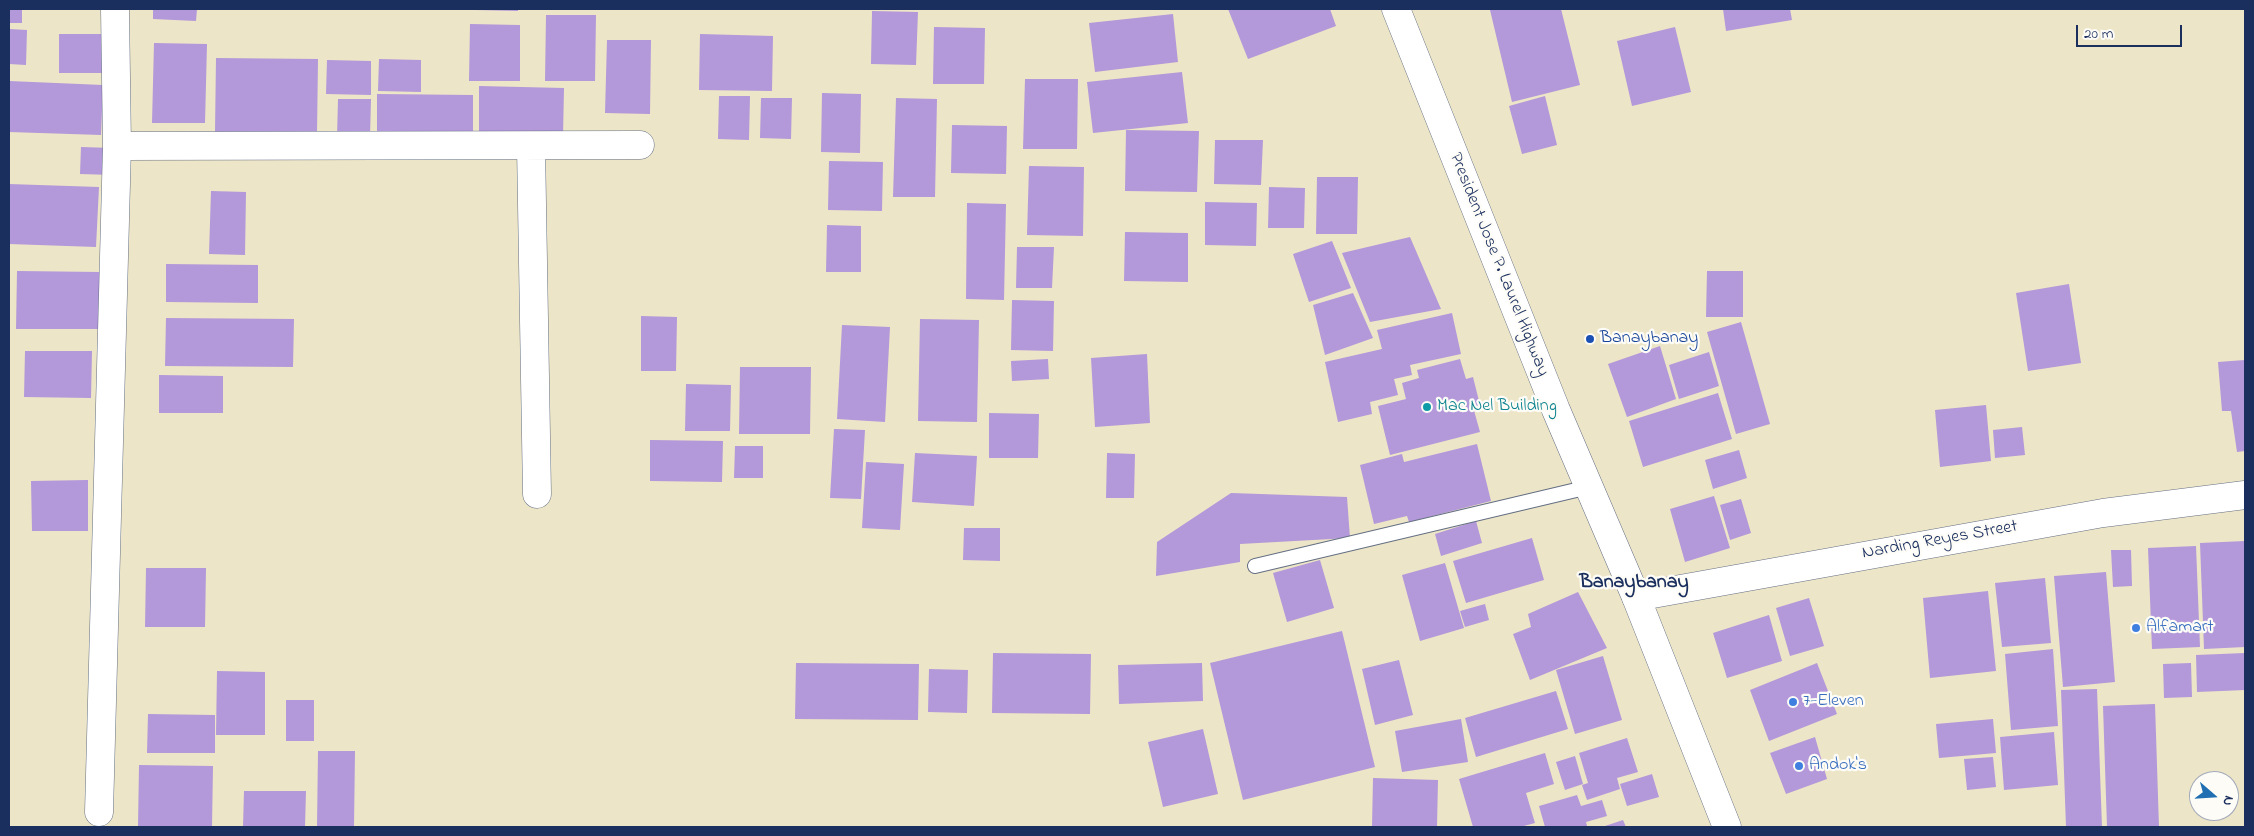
<!DOCTYPE html>
<style>
body{margin:0}
#map{position:relative;width:2254px;height:836px;overflow:hidden;background:#ede5c7;font-family:"Indie Flower",sans-serif}
canvas{display:block}
.frame{position:absolute;inset:0;border:10px solid #1b2f5e;pointer-events:none}
.north{position:absolute;left:2189px;top:771px;width:50px;height:50px;box-sizing:border-box;background:#fdfcf7;border:1px solid #a3aaba;border-radius:50%;rotate:109deg;font-size:14px;font-weight:700;line-height:20px;text-align:center;color:#1b2f5e}
.north::after{content:'';display:block;margin:auto;width:18px;height:22px;background:#1f6fb2;clip-path:polygon(50% 0,100% 100%,50% 72%,0 100%)}
.scale{position:absolute;left:2076px;top:25px;width:106px;height:22px;box-sizing:border-box;border:2px solid #1b2f5e;border-top:0;padding-left:6px;font-size:15px;line-height:18px;white-space:nowrap;color:#1b2f5e;-webkit-text-stroke:4px #fdfcf7;paint-order:stroke}
</style>
<div id="map">
<canvas width="2254" height="836"></canvas>
<div class="frame"></div>
<div class="north">N</div>
<div class="scale">20 m</div>
</div>
<script>
const g = document.querySelector('canvas').getContext('2d');
g.lineJoin = 'round';
function fill(path, color) { g.fillStyle = color; g.fill(path, 'evenodd'); }
function strokePath(path, color, width, dash) { g.strokeStyle = color; g.lineWidth = width; g.lineCap = dash ? 'butt' : 'round'; g.setLineDash(dash || []); g.stroke(path); }
function drawText(font, color, halo, rows, align = 'center') {
  g.font = font + ' "Indie Flower",sans-serif'; g.lineWidth = 4.5; g.setLineDash([]); g.textBaseline = 'middle'; g.strokeStyle = halo; g.fillStyle = color; for (const [text, x, y, turn = 0] of rows) {
    g.save(); g.translate(x, y); g.rotate((+turn || 0) * Math.PI / 180); g.textAlign = isNaN(turn) ? turn : align; if (halo) g.strokeText(text, 0, 0); g.fillText(text, 0, 0); g.restore();
  }
}
const building = new Path2D(`
 M9,9H22V23H9Z
 M153,9H197L196,21L153,19Z
 M475,9H518V11L475,10Z
 M1228,9H1330L1336,26L1248,59Z
 M1497,9H1561L1580,85L1512,102L1490,10Z
 M1723,9H1790L1792,20L1726,31Z
 M872,11L918,12L916,65L871,64Z
 M1173,14L1178,62L1095,72L1089,23Z
 M546,15H596L595,81H545Z
 M470,24L520,25V81H469Z
 M934,27L985,28L984,84H933Z
 M1675,27L1691,92L1632,106L1617,41Z
 M9,29L27,30L26,65L9,64Z
 M59,34H103L102,73H59Z
 M700,34L773,36L772,91L699,90Z
 M607,40H651L650,114L605,113Z
 M154,43L207,44L205,123H152Z
 M216,58L318,59L317,134L215,132Z
 M379,59L421,60V92L378,91Z
 M327,60L371,61V95L326,94Z
 M1182,72L1188,123L1093,133L1087,82Z
 M1025,79H1078L1077,149H1023Z
 M9,81L103,85L101,135L9,132Z
 M479,86L564,88L563,136L479,135Z
 M822,93L861,94L860,153L821,152Z
 M377,94L473,95V140L377,139Z
 M719,96H750L749,140L718,139Z
 M1545,96L1557,145L1522,154L1509,106Z
 M761,98H792L791,139L760,138Z
 M896,98L937,99L935,197H893Z
 M338,99H371L370,138H337Z
 M952,125L1007,126L1006,174L951,173Z
 M1126,130L1199,131L1197,192L1125,191Z
 M1215,140H1263L1261,185L1214,184Z
 M81,147L113,148L112,175L80,174Z
 M829,161L883,162L882,211L828,210Z
 M1029,166L1084,167L1083,236L1027,235Z
 M1317,177H1358L1357,234H1316Z
 M9,184L99,187L96,247L9,244Z
 M1269,187L1305,188L1304,228H1268Z
 M211,191L246,192L245,255L209,254Z
 M1205,202L1257,203L1256,246L1205,245Z
 M967,203L1006,204L1004,300L966,299Z
 M827,225L861,226V272H826Z
 M1125,232L1188,233V282L1124,281Z
 M1410,237L1441,309L1370,322L1342,253Z
 M1332,241L1351,288L1309,302L1293,254Z
 M1017,247H1054L1052,288H1016Z
 M166,264L258,265V303L166,302Z
 M17,271L100,272L99,329H16Z
 M1707,271H1743V317H1706Z
 M2069,284L2081,363L2028,371L2016,293Z
 M1353,293L1373,338L1325,355L1313,305Z
 M1012,300L1054,301L1053,351L1011,350Z
 M1452,313L1461,354L1410,365L1412,375L1394,379L1398,395L1370,402L1372,414L1338,422L1325,362L1382,349L1377,330Z
 M641,316L677,317L676,371H641Z
 M166,318L294,319L293,367L165,366Z
 M920,319L979,320L977,422L918,421Z
 M1741,322L1770,424L1736,434L1707,332Z
 M842,325L890,327L885,422L837,419Z
 M1660,346L1676,399L1627,417L1608,364Z
 M25,351H92L91,398L24,397Z
 M1709,352L1719,386L1679,399L1669,365Z
 M1147,354L1150,423L1095,427L1091,358Z
 M1048,359L1049,379L1012,381L1011,361Z
 M1460,359L1466,379L1473,377L1480,405L1473,407L1480,432L1390,455L1378,406L1406,399L1402,383L1419,378L1417,370Z
 M2245,360V451L2237,452L2231,411H2222L2218,362Z
 M740,367H811L810,434H739Z
 M159,375L223,376V413H159Z
 M686,384L731,385L730,431H685Z
 M1718,393L1732,439L1643,467L1629,421Z
 M1986,405L1991,461L1940,467L1935,410Z
 M989,413L1039,414L1038,458H989Z
 M2022,427L2025,455L1995,458L1993,430Z
 M834,429L865,430L861,499L830,498Z
 M650,440L723,441L722,482L650,481Z
 M1477,444L1491,501L1409,522L1407,516L1374,524L1360,465L1402,454L1404,462Z
 M735,446H763V478H734Z
 M1739,450L1747,478L1713,489L1705,460Z
 M915,453L977,456L974,506L912,502Z
 M1107,453L1135,454L1134,498H1106Z
 M866,462L904,464L900,530L862,528Z
 M88,480V531H32L31,481Z
 M1231,493L1347,497L1350,538L1240,544V562L1156,576L1157,542Z
 M1714,496L1730,548L1685,562L1670,509Z
 M1741,499L1751,533L1730,540L1720,505Z
 M1476,521L1482,543L1441,556L1435,534Z
 M964,528H1000V561L963,560Z
 M1532,538L1544,580L1466,603L1453,561Z
 M2245,541V647L2204,649L2200,543Z
 M2196,546L2200,647L2152,649L2148,548Z
 M2111,550H2131L2132,586L2113,587Z
 M1320,560L1334,608L1287,622L1273,573Z
 M1445,563L1464,628L1420,641L1402,575Z
 M146,568H206L205,627H145Z
 M2106,572L2115,682L2063,687L2054,576Z
 M2045,578L2051,643L2002,647L1995,583Z
 M1988,591L1996,671L1930,678L1923,598Z
 M1578,592L1607,648L1530,680L1513,634L1531,627L1528,614Z
 M1809,598L1824,646L1790,656L1776,608Z
 M1485,604L1489,620L1465,627L1460,611Z
 M1769,615L1782,661L1727,678L1713,633Z
 M1342,631L1375,767L1243,800L1210,663Z
 M2053,649L2058,726L2011,730L2005,654Z
 M993,653L1091,654L1090,714L992,713Z
 M2245,653V690L2197,692L2196,655Z
 M1603,656L1622,720L1575,734L1556,670Z
 M1399,660L1413,715L1375,725L1362,669Z
 M796,663L919,664L918,720L795,719Z
 M1202,663L1203,701L1119,704L1118,665Z
 M1817,663L1837,714L1769,741L1750,690Z
 M2191,663L2192,697L2164,698L2163,664Z
 M929,669L968,670L967,713L928,712Z
 M217,671L265,672V735H216Z
 M2097,689L2102,827H2066L2061,690Z
 M1556,691L1568,729L1476,757L1465,718Z
 M286,700H314V741H286Z
 M2155,704L2159,827H2107L2103,706Z
 M148,714L215,715V753H147Z
 M1461,719L1468,762L1402,772L1395,731Z
 M1993,719L1996,753L1939,758L1936,724Z
 M1203,729L1218,794L1163,807L1148,742Z
 M2054,732L2058,785L2004,790L2000,737Z
 M1815,737L1827,779L1786,794L1770,753Z
 M1627,738L1638,772L1617,778L1620,789L1587,800L1582,785L1588,783L1579,753Z
 M318,751H355L354,827H317Z
 M1545,753L1554,784L1526,793L1535,823L1520,827H1473L1459,779Z
 M1575,756L1583,784L1565,790L1556,762Z
 M1993,757L1996,787L1967,790L1964,759Z
 M139,765L213,766L212,827H138Z
 M1652,774L1659,797L1627,806L1620,784Z
 M1373,778L1438,780L1437,827H1372Z
 M244,791H306L305,827H243Z
 M1577,795L1581,806L1602,800L1607,816L1586,822L1587,826L1581,827H1545L1539,806Z
 M1623,820L1626,827H1602Z`);
const service = new Path2D(`
 M1255,566L1589,487`);
const minor = new Path2D(`
 M117,146L640,145
 M531,146L537,494
 M99,812L117,146L115,9`);
const tertiary = new Path2D(`
 M1636,597L2103,513L2245,495`);
const trunk = new Path2D(`
 M1396,9L1556,410L1636,597L1727,827`);
const markers = [
 [1590,339,5,"#1a4fb4"],
 [1427,407,5,"#0f9aa8"],
 [2136,628,5,"#3f7fe0"],
 [1793,702,5,"#3f7fe0"],
 [1799,766,5,"#3f7fe0"]
];
const streetNames = [
 ["President Jose P. Laurel Highway",1498,265,68],
 ["Narding Reyes Street",1940,541,-10]
];
const transitNames = [
 ["Banaybanay",1600,339]
];
const cultureNames = [
 ["Mac Nel Building",1437,407]
];
const shopNames = [
 ["Alfamart",2146,628],
 ["7-Eleven",1803,702],
 ["Andok's",1809,766]
];
const quarterNames = [
 ["Banaybanay",1634,584]
];
fill(building, '#b398da');
strokePath(service, '#646f83', 16);
strokePath(minor, '#646f83', 29);
strokePath(tertiary, '#646f83', 29);
strokePath(trunk, '#646f83', 29);
strokePath(service, '#fff', 14);
strokePath(minor, '#fff', 28);
strokePath(tertiary, '#fff', 28);
strokePath(trunk, '#fff', 28);
for (const [x, y, r, color] of markers) { const dot = new Path2D(); dot.arc(x, y, r, 0, 2 * Math.PI); g.fillStyle = color; g.fill(dot); strokePath(dot, '#fdfcf7', 2); }
drawText('18px', '#1b2f5e', '#fdfcf7', streetNames);
drawText('18px', '#164399', '#fdfcf7', transitNames, 'left');
drawText('18px', '#0d838f', '#fdfcf7', cultureNames, 'left');
drawText('18px', '#366cbe', '#fdfcf7', shopNames, 'left');
drawText('bold 20px', '#1b2f5e', '#fdfcf7', quarterNames);
</script>
